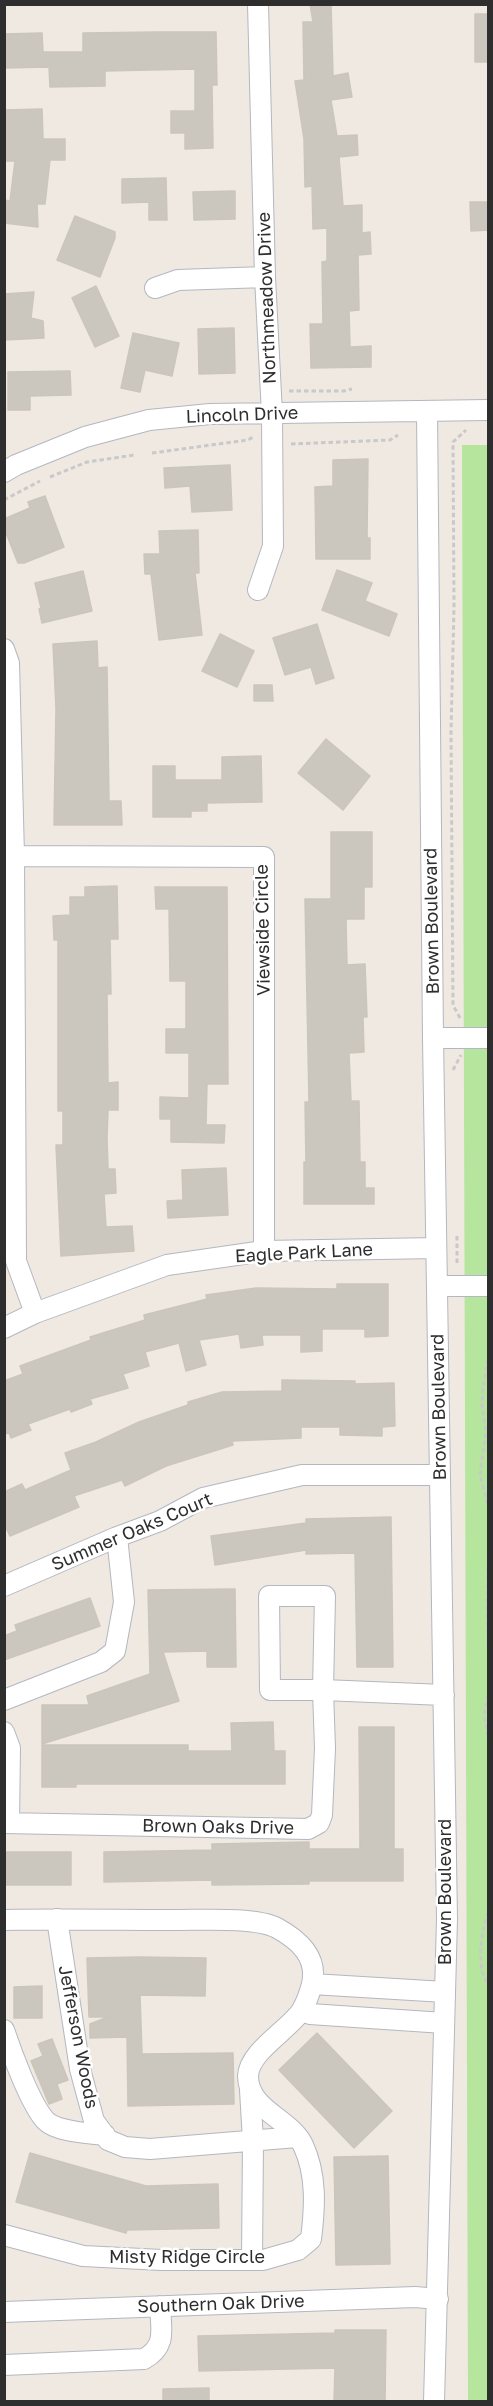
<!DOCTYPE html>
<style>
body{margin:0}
#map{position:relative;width:493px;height:2406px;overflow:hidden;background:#efe9e1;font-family:"Golos Text",sans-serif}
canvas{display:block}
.frame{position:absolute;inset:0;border:6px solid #2e2e2e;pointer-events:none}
</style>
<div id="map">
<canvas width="493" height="2406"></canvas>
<div class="frame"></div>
</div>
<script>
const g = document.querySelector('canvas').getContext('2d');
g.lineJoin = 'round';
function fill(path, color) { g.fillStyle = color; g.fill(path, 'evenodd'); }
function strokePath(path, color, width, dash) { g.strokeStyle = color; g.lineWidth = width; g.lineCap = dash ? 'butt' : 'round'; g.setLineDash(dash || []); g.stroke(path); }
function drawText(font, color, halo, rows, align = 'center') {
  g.font = font + ' "Golos Text",sans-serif'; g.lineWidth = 5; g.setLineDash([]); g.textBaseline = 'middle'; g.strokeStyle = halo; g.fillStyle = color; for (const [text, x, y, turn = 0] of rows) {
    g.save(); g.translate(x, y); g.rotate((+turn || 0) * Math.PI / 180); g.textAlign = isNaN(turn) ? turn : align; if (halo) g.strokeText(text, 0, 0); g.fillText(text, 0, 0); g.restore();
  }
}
const green = new Path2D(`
 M462,445H488V2402L468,2401Z`);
const building = new Path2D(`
 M310,4H331L333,76L348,73L352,97L331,100L337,136L357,135L358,155L339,157L343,206L362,205V233L370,232L371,254L358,255L359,310L349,311L350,347L371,346V367L311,368L310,324H323L322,262L327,261V228L313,229L312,186L305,187L304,139L295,81L304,80L303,22H313Z
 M475,14H489V62H475Z
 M157,32H216L217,85H212L213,148L185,149V133H171V111H195V69L105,71V86L50,87L49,67L4,68V34L42,33L43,52H83V33Z
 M42,109L43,139H65V160H50L45,204H37L38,227L4,223V200L10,201L15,161H4V110Z
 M166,178L167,220H149V202L122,203V179Z
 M235,191V219L194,220L193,192Z
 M470,202H489V230L471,231Z
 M75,216L115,232V238L100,277L57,260Z
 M96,286L119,336L95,347L72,298Z
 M34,292L31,318L43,321L44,338L4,340V294Z
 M234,328L235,373L199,374L198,329Z
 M133,333L179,343L172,376L145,370L140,392L121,388Z
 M70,371L71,395L30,396V410H8V372Z
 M368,459L367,538H370V559H316L315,487L333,486V460Z
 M230,465L232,510L192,512L190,486L165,488L164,468Z
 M45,496L64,547L24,563H18L4,528V519L30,508L28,502Z
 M198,530L199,573H195L202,635L159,640L151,574H145L144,554H160L159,531Z
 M337,570L372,583L365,601L397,614L389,636L322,610Z
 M83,571L92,611L42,623L39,609L41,608L35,583Z
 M317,624L334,678L316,684L311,667L285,675L273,638Z
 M220,634L254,651L237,687L202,671Z
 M97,641L98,668L107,667L109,801H121L122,825H54L56,709L53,644Z
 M254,685H272L273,701H254Z
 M326,739L370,776L343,810L298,773Z
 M261,756L262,802L207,803V811H191V817H153V766H175V780H222V757Z
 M331,832H372V887H364V919H346L347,965L365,964L367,1017H363L364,1052L349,1053L351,1101H359L360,1162H365V1188H374V1204H304V1162H306L305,1102H309L305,899H331Z
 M117,886L118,939H110L111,994H107L108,1083L118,1082V1110H108L107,1138L108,1169H115L116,1193L104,1194L106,1227L132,1226L134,1251L61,1256L56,1145H63V1111H58V940H54L53,916L70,915V897H85V887Z
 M155,887H227L228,1084H207L206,1125H225L224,1143L171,1142V1119H160V1097L189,1098V1053H166V1029H186V981H170L169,909H156Z
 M226,1168L228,1215L168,1218L167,1201L183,1200L182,1170Z
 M337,1284H388V1336L365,1337V1329H322V1351L301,1352V1335H262L263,1345L241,1348L239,1334L199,1340L206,1365L186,1371L179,1343L145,1352L149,1366L123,1374L128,1388L90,1399L92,1404L71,1412L70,1409L28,1424L31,1430L11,1438L9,1433L4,1434V1381L23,1374L20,1366L91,1340L90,1337L145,1320L144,1315L207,1299L206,1295L256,1288L337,1289Z
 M282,1380L355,1381V1384L394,1383L395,1426L382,1427V1436L340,1435V1427H301V1438L232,1441L233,1445L166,1466L125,1486L122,1480L74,1496L79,1507L10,1536L4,1524V1492L22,1484L25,1490L71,1470L65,1453L96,1442L139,1422L188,1405V1402L222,1392L282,1391Z
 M391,1517L393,1667H357L355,1553L306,1554V1550L215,1565L211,1536L306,1523V1519Z
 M235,1589L236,1667H207V1651L163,1652L179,1701L42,1744V1705H89L87,1696L150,1674L148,1590Z
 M90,1598L100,1626L4,1660V1636L17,1631L15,1625Z
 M273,1722L274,1751H285V1784H76V1787H42V1745H188V1751H232L231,1723Z
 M359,1727H394V1849H403V1881H309V1884L212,1885V1880L104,1882V1852L212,1850V1844L309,1842V1849H360Z
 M4,1852H71V1885H4Z
 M139,1957L206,1958L205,1996L140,1995L142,2054L233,2053L234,2104L128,2106L127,2037L90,2038V2024L108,2017H89L87,1958Z
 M42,1986V2018H14V1987Z
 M317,2033L392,2111L354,2148L279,2070Z
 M52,2039L68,2080L57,2084L62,2099L49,2104L31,2061L43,2056L38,2044Z
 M30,2153L146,2186L218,2184L219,2228L127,2230L126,2233L16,2202Z
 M388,2156L390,2264L336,2265L334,2157Z
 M335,2330H386L385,2402H334L335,2368L199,2371L198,2336L335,2333Z
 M209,2388V2402H163V2389Z`);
const path = new Path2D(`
 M289,391H344L352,389
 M291,444L390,440L398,435
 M152,453L248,440L253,437
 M50,477L87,462L134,455
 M4,500L40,481
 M460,1018L453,1005L451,732L454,607L453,442L466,430
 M453,1070L461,1055
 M457,1236V1263
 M488,1359L483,1388L482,1405L486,1432L480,1475L488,1505
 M488,1561L487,1607L488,1651
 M488,1695L484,1715L488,1737
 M488,1912C482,1932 475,1966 488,1984`);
const minor = new Path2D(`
 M258,4L265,277L272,414L273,546L258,590
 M155,288L178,280L265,277
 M427,411L433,1038L447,1919L434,2402
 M4,472L16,465L85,437L149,420L210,414L488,410
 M4,649L9,663L14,856L16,1261L35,1313
 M14,856L264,857V1251
 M433,1038H488
 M437,1286H488
 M4,1328L35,1313L167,1265L264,1251L436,1248
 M4,1586L117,1537L160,1521L203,1498L302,1475H440
 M269,1596H325L323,1690H270Z
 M4,1700L101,1662L115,1651L124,1602L117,1537
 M4,1732L10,1748L9,1823
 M4,1823L308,1829L319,1823L322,1815L325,1748L323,1690L444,1695
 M57,1919L80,2069L94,2121L108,2140L125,2147L150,2149L297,2137
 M4,1920C62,1919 120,1920 178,1920C202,1920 256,1917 277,1928C299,1940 318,1957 312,1984C310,1992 306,2003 302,2010C290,2029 249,2051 248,2076C248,2110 290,2118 303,2145C317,2175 315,2207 311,2239L298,2250L263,2260H162L83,2256L4,2235
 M312,1984L445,1992
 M302,2011L310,2014L444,2023
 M4,2030C11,2051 31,2106 46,2121C57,2132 89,2133 105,2135
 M250,2090L253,2141L252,2260
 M4,2312L415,2297L438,2299
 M4,2365L144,2359C167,2346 161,2330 160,2306`);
const streetNames = [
 ["Northmeadow Drive",267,298,-92],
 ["Lincoln Drive",242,415,-2],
 ["Brown Boulevard",432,921,-91],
 ["Viewside Circle",263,930,-91],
 ["Eagle Park Lane",304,1253,-3],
 ["Brown Boulevard",439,1407,-91],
 ["Summer Oaks Court",132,1532,-23],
 ["Brown Oaks Drive",218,1827,1],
 ["Brown Boulevard",445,1892,-90],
 ["Jefferson Woods",78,2037,79],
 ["Misty Ridge Circle",187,2257],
 ["Southern Oak Drive",221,2304,-2]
];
fill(green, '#b6e59e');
fill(building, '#cbc7bf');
strokePath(building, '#cbc5ba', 1.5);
strokePath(minor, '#b4b7c1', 22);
strokePath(path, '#c9c9c9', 3, [4.5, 3]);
strokePath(minor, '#fff', 20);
drawText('18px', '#2e2e2e', '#fff', streetNames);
</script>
